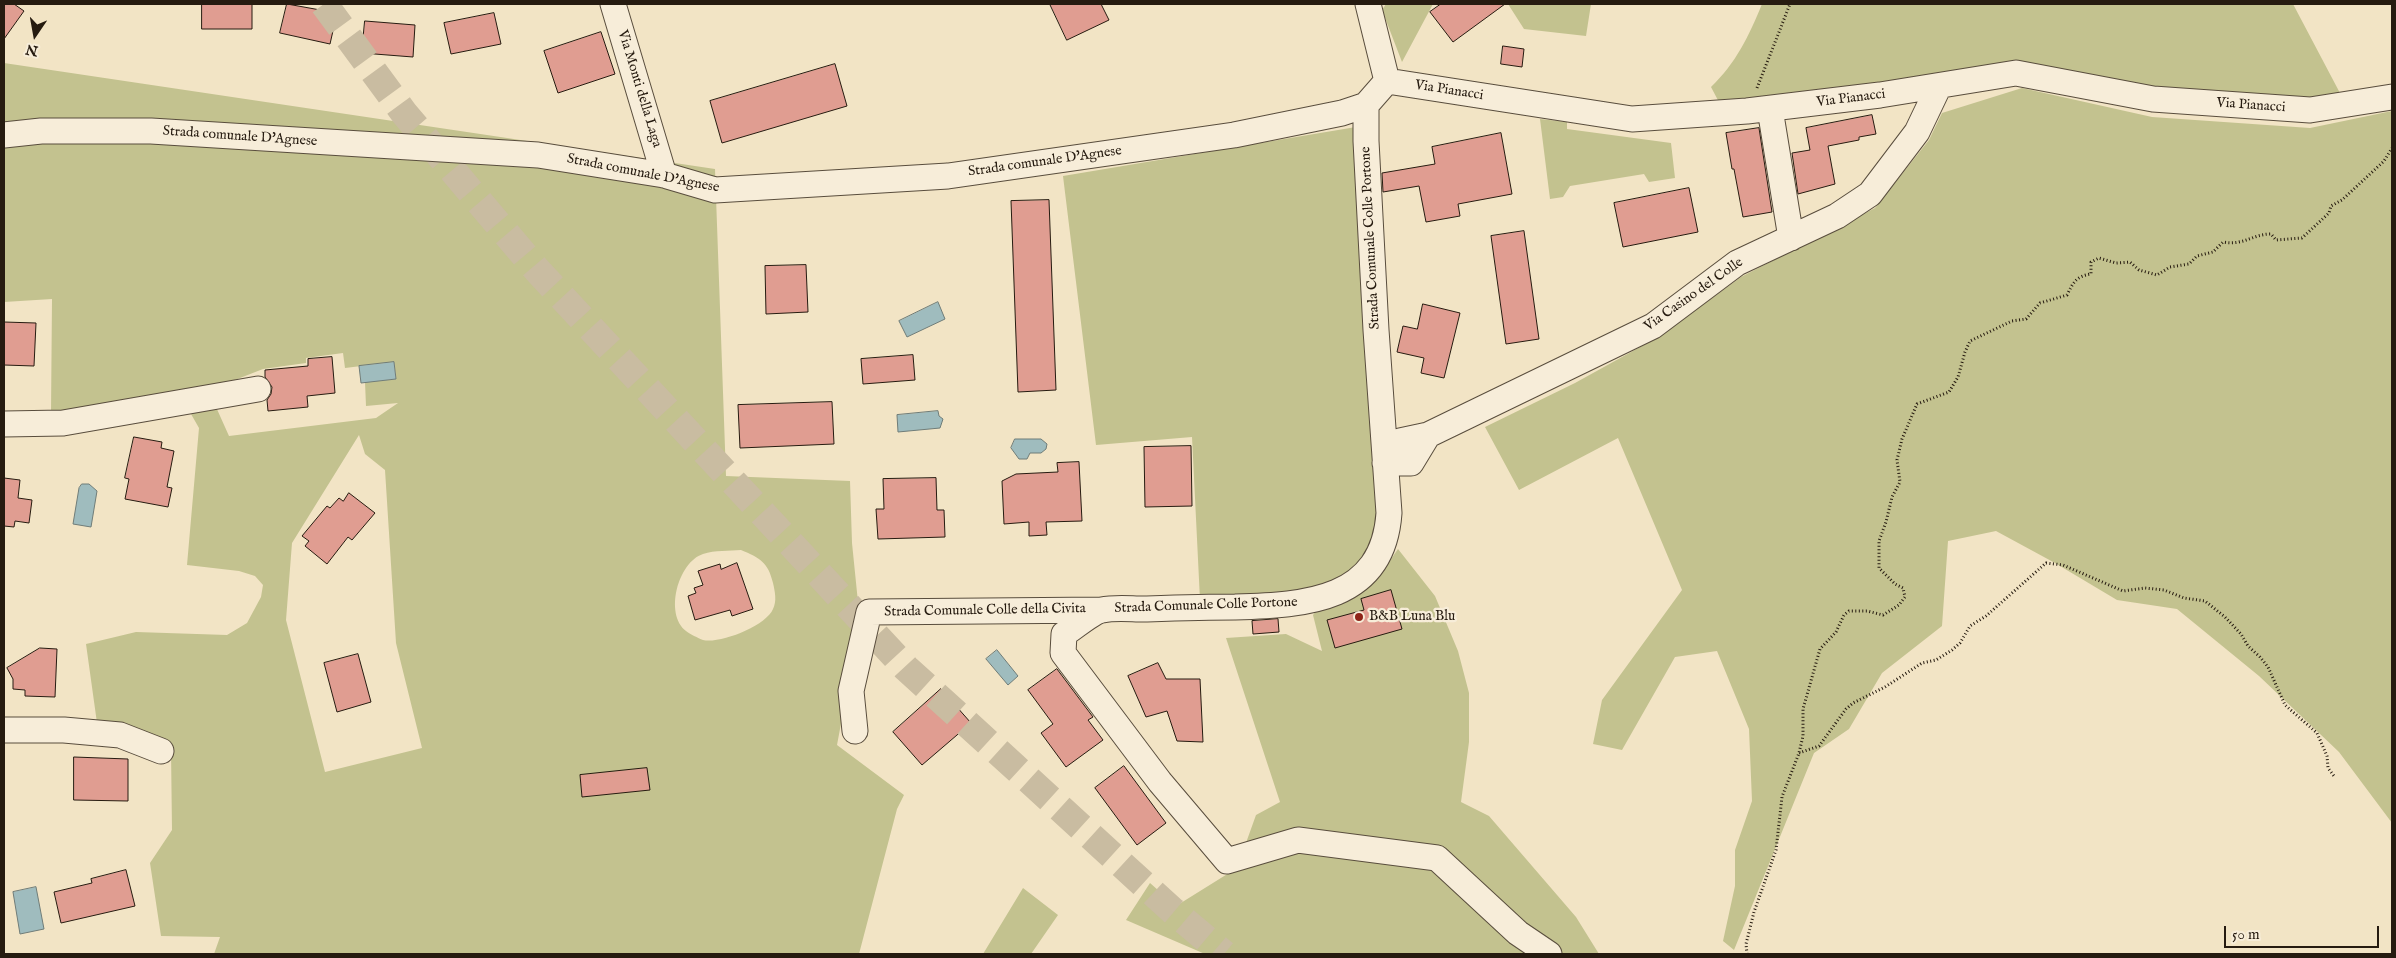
<!DOCTYPE html>
<style>
body{margin:0}
#map{position:relative;width:2396px;height:958px;overflow:hidden;background:#f2e4c5;font-family:"IM FELL English",serif}
canvas{display:block}
.frame{position:absolute;inset:0;border:5px solid #261b10;pointer-events:none}
.north{position:absolute;left:10px;top:10px;width:50px;height:50px;-webkit-text-stroke:4px #f7edd9;paint-order:stroke;rotate:192deg;font-size:14px;font-weight:700;line-height:20px;text-align:center;color:#261b10}
.north::after{content:'';display:block;margin:auto;width:18px;height:22px;background:#261b10;clip-path:polygon(50% 0,100% 100%,50% 72%,0 100%)}
.scale{position:absolute;left:2224px;top:926px;width:155px;height:22px;box-sizing:border-box;border:2px solid #261b10;border-top:0;padding-left:6px;font-size:15px;line-height:18px;white-space:nowrap;color:#261b10;-webkit-text-stroke:4px #f7edd9;paint-order:stroke}
</style>
<div id="map">
<canvas width="2396" height="958"></canvas>
<div class="frame"></div>
<div class="north">N</div>
<div class="scale">50 m</div>
</div>
<script>
const g = document.querySelector('canvas').getContext('2d');
g.lineJoin = 'round';
function fill(path, color) { g.fillStyle = color; g.fill(path, 'evenodd'); }
function strokePath(path, color, width, dash) { g.strokeStyle = color; g.lineWidth = width; g.lineCap = dash ? 'butt' : 'round'; g.setLineDash(dash || []); g.stroke(path); }
function drawText(font, color, halo, rows, align = 'center') {
  g.font = font + ' "IM FELL English",serif'; g.lineWidth = 4.5; g.setLineDash([]); g.textBaseline = 'middle'; g.strokeStyle = halo; g.fillStyle = color; for (const [text, x, y, turn = 0] of rows) {
    g.save(); g.translate(x, y); g.rotate((+turn || 0) * Math.PI / 180); g.textAlign = isNaN(turn) ? turn : align; if (halo) g.strokeText(text, 0, 0); g.fillText(text, 0, 0); g.restore();
  }
}
const green = new Path2D(`
 M1386,4H1433L1402,62L1382,10Z
 M1508,4H1591L1586,36L1524,29Z
 M1762,4H2293L2341,95L2304,102L2152,93L2044,71L1721,106L1711,87C1736,63 1749,36 1762,4Z
 M4,63L715,169L726,476L850,481L852,543L860,622L837,745L904,795L897,809L859,954H214L220,937L161,936L150,863L172,830L171,750L97,723L86,644L136,632L227,635L247,623L261,597L263,585L255,576L239,571L187,565L199,428L191,414L216,407L229,436L376,418L398,403L366,406L365,382L396,379L394,362L345,368L343,353L306,358V363L263,369L217,387L51,413L52,299L4,302ZM359,435L365,454L385,470L396,643L422,748L325,772L286,620L292,543ZM741,550C760,558 768,562 773,583C775,592 777,601 773,609C766,626 720,644 703,640C698,638 690,634 686,631C664,614 678,562 703,554C715,550 729,551 741,550Z
 M2022,88L2152,117L2310,128L2392,111V823L2339,752L2259,676L2177,609L2117,600L2055,563L1996,531L1948,541L1942,626L1882,673L1849,729L1814,753L1734,950L1723,941L1735,886V850L1752,801L1749,729L1717,651L1675,657L1622,750L1593,744L1602,700L1682,590L1618,438L1519,490L1485,427L1575,383L1660,336L1741,277L1875,208L1929,140L1942,113Z
 M1540,119L1567,122V129L1671,143L1675,178L1649,182L1644,174L1570,186L1563,197L1550,199Z
 M1356,127L1382,517L1362,565L1306,595L1200,600L1192,437L1096,445L1063,176Z
 M1398,549L1435,596L1458,651L1469,693V742L1461,802L1489,816L1576,917L1599,954H1205L1126,920L1150,883L1176,906L1237,868L1256,815L1280,802L1226,638L1286,634L1322,651L1313,615L1316,611L1353,596L1377,579Z
 M1023,888L1058,915L1031,954H983Z`);
const water = new Path2D(`
 M938,302L945,319L907,337L899,321Z
 M394,362L396,379L361,383L359,366Z
 M938,411L939,416L943,419L940,428L898,432L897,415Z
 M1015,439H1041L1047,444L1046,449L1041,453H1030L1027,459H1019L1011,448Z
 M82,484H89L97,491L91,527L73,524L79,488Z
 M997,650L1018,676L1008,685L986,659Z
 M36,887L44,929L20,934L13,892Z`);
const building = new Path2D(`
 M4,4H14L24,11L4,39Z
 M202,4H252V29H202Z
 M287,4L337,13L330,44L280,33Z
 M1050,4H1101L1109,20L1067,40Z
 M1441,4H1505L1453,42L1430,12Z
 M494,13L501,44L451,54L444,23Z
 M365,21L415,25L413,57L362,53Z
 M601,32L615,74L558,93L544,51Z
 M1503,46L1524,49L1522,67L1501,64Z
 M835,64L847,106L722,143L710,101Z
 M1872,115L1876,134L1859,137V140L1828,146L1835,184L1798,194L1792,153L1810,150L1806,128Z
 M1759,128L1772,212L1743,217L1734,169H1732L1726,133Z
 M1501,133L1512,194L1458,204L1460,216L1426,222L1419,186L1383,192L1382,173L1435,164L1432,147Z
 M1689,188L1698,232L1623,247L1614,203Z
 M1049,200L1056,390L1018,392L1011,201Z
 M1524,231L1539,339L1506,344L1491,236Z
 M806,265L808,312L766,314L765,266Z
 M1423,304L1460,313L1444,378L1421,373L1424,358L1397,352L1403,326L1417,329Z
 M4,322L36,323L34,366L4,365Z
 M913,355L915,380L863,384L861,359Z
 M332,357L335,393L307,396L308,407L268,411L267,400L271,394L272,387L265,377V370L308,366V359Z
 M832,402L834,444L740,448L738,405Z
 M134,437L162,442L161,448L174,451L167,487L172,488L168,507L125,499L129,479L125,478Z
 M1191,446L1192,506L1145,507L1144,447Z
 M1079,462L1082,521L1046,522L1047,535L1029,536V522L1004,524L1002,481L1016,474L1058,472L1057,463Z
 M4,478L20,480L18,498L32,500L29,523L15,521L14,527L4,526Z
 M936,478L937,510H944L945,537L878,539L876,509H884L883,479Z
 M349,493L375,513L352,540L348,537L327,564L305,546L309,541L302,536L327,506L330,508L339,498L343,501Z
 M737,563L753,609L732,616L730,610L695,620L688,596L696,593L694,588L703,585L698,571L720,564L721,569Z
 M1391,590L1402,629L1335,648L1327,620L1364,610L1361,599Z
 M1278,619L1279,632L1253,634L1252,621Z
 M40,648L57,649L55,697L25,696V690L13,689V679L7,668Z
 M358,654L371,702L337,712L324,663Z
 M1158,663L1166,679H1200L1203,742L1177,741L1167,711L1146,717L1128,676Z
 M1057,669L1093,717L1088,720L1103,740L1066,767L1041,733L1053,724L1028,690Z
 M941,689L971,723L922,765L893,732Z
 M74,757L128,759V801L74,800Z
 M1124,766L1166,823L1137,845L1095,788Z
 M647,768L650,790L582,797L580,775Z
 M126,870L135,906L61,923L54,892L92,883L91,879Z`);
const highwayTunnel = new Path2D(`
 M324,4L404,113L537,270L906,668L1173,911L1224,954`);
const path = new Path2D(`
 M1757,88L1790,4
 M1799,753L1819,746L1846,709L1853,703L1885,687L1922,663L1936,660L1952,650L1960,643L1970,626L1986,616L2046,563L2063,565L2123,591L2145,588L2164,590L2184,598L2205,601L2225,617L2241,634L2248,646L2260,657L2268,667L2285,705L2317,733L2327,756L2328,768L2334,776
 M1747,954L1746,944L1754,912L1776,850L1782,797L1799,753L1803,736V709L1820,649L1836,632L1844,615L1849,611H1867L1883,615L1899,605L1905,597L1903,588L1895,584L1879,568V541L1886,522L1892,497L1900,482L1897,460L1902,439L1917,404L1949,392L1958,377L1965,352L1970,341L2012,321L2026,319L2040,303L2067,295C2073,283 2076,276 2091,274V262L2099,258L2116,263L2130,262L2139,270L2157,275L2170,267L2189,264L2197,256L2213,252L2223,242C2243,246 2253,234 2271,234L2276,240L2302,238L2329,213L2331,206L2342,200L2384,161L2392,148`);
const minor = new Path2D(`
 M613,4L664,175
 M1368,4L1387,81
 M1387,81L1366,105V141L1376,330L1389,513C1383,601 1306,605 1235,607C1205,607 1175,608 1144,609C1131,609 1115,607 1102,610C1092,612 1074,628 1064,634L1063,653L1160,782L1227,861L1298,840L1437,858L1518,933L1549,954
 M1387,81L1632,119L1747,111L1880,95L2016,73L2153,99L2310,110L2392,97
 M1770,109L1791,238
 M4,135L41,131H151L538,155L664,175L715,190L948,176L1234,135L1342,113L1366,105
 M4,424L63,423L258,389
 M1385,463L1400,441L1428,435L1653,326L1737,263L1837,216L1870,194L1917,132L1939,86
 M1385,463H1411L1428,435
 M4,730H64L120,735L161,751
 M855,731L851,691L869,612L1101,610`);
const markers = [
 [1359,617,5,"#8f2418"]
];
const streetNames = [
 ["Via Monti della Laga",639,89,73],
 ["Via Pianacci",1449,91,9],
 ["Via Pianacci",1851,99,-7],
 ["Via Pianacci",2251,106,4],
 ["Strada comunale D'Agnese",240,137,4],
 ["Strada comunale D'Agnese",1045,162,-8],
 ["Strada comunale D'Agnese",643,174,11],
 ["Strada Comunale Colle Portone",1371,238,-93],
 ["Via Casino del Colle",1694,295,-35],
 ["Strada Comunale Colle Portone",1206,606,-2],
 ["Strada Comunale Colle della Civita",985,611,-1]
];
const poiNames = [
 ["B&B Luna Blu",1369,617]
];
fill(green, '#c3c28f');
fill(water, '#9fbcbe');
strokePath(water, '#6f7c78', 1);
fill(building, '#e09d91');
strokePath(building, '#261b10', 1);
strokePath(highwayTunnel, '#c9bca1', 28, [28, 14]);
strokePath(minor, '#594d3d', 27);
strokePath(path, '#261b10', 3, [1, 2.5]);
strokePath(minor, '#f7edd9', 25);
for (const [x, y, r, color] of markers) { const dot = new Path2D(); dot.arc(x, y, r, 0, 2 * Math.PI); g.fillStyle = color; g.fill(dot); strokePath(dot, '#f7edd9', 2); }
drawText('14px', '#261b10', '#f7edd9', streetNames);
drawText('14px', '#261b10', '#f7edd9', poiNames, 'left');
</script>
